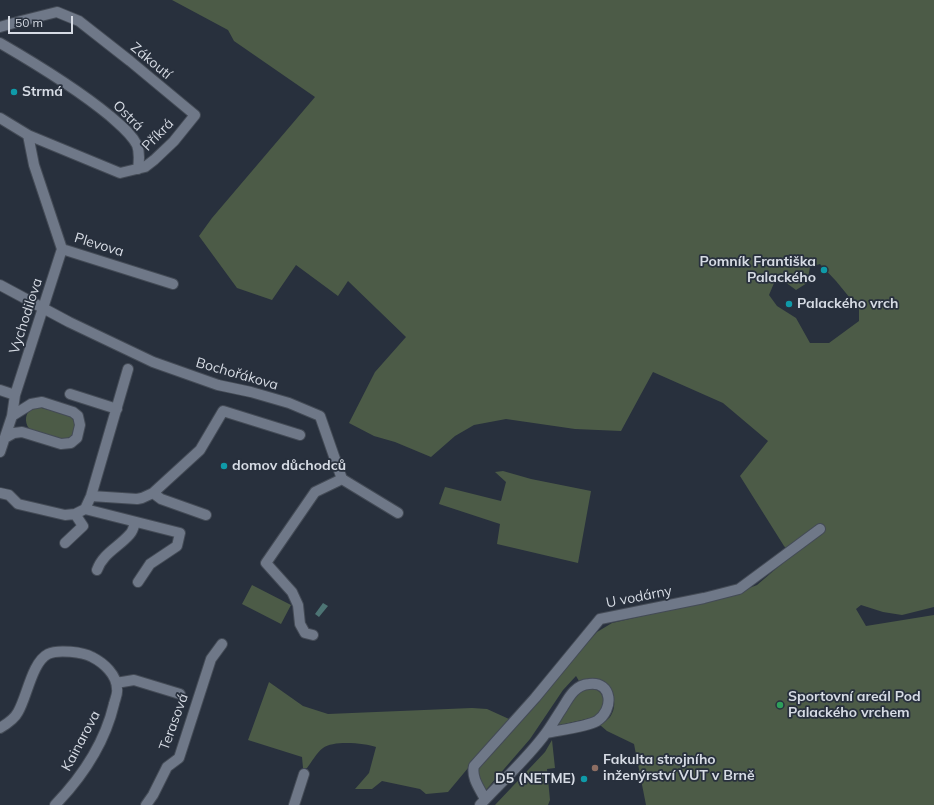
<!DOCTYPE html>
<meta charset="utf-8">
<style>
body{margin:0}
#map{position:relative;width:934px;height:805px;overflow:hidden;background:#28303d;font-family:Mulish,sans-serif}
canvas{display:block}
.scale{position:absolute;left:8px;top:16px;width:65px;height:18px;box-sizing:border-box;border:2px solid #d6dbe4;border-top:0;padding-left:5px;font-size:12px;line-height:14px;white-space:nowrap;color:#d6dbe4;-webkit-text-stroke:3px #28303d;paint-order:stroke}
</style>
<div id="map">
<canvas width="934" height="805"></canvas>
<div class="scale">50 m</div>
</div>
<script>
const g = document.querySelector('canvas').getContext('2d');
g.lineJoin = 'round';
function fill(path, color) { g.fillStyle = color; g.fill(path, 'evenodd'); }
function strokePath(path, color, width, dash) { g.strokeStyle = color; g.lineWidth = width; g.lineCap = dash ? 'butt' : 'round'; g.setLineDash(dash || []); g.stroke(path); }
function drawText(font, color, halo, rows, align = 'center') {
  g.font = font + ' Mulish,sans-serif'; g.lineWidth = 3.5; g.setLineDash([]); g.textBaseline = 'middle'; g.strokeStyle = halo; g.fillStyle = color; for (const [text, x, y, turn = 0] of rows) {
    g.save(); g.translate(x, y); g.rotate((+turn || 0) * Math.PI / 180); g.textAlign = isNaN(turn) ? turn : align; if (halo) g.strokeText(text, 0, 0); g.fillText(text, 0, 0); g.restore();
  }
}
const green = new Path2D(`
 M172,0H934V607L902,615L883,612L861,605L856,609L866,626L934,615V805H646L634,744L607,731L600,725C603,723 607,720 610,717C624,697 601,673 579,681L576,676L563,690L530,739L485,791L474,770L597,632L612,623L726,597L757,585L792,555L784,546L740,476L768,441L723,403L653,372L621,431L575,429L506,419L474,425L455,436L431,457L395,442L374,436L349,423L375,372L406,337L348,281L338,296L296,265L272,300L237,288L199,236L212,218L315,97L234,41L228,30ZM820,264L836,281L859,309V321L829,343H810L796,318L777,306L769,295L777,276L796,290L807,283L810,267Z
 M38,407L71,416C74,421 76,425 74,431C69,445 53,437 43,434C40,432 35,432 31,430C25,426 24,415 30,410C32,408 35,408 38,407Z
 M503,471L531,479L591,491L578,563L497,544L500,524L439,504L445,487L501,501L506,482L495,472Z
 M252,585L291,605L281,624L242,604Z
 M269,682L303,706L328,714L472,708L487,709L509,719L448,792L426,794L420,789L382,781L372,789H355L369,773L376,747C365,743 333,740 323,748C316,753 312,762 307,768H303L302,757L248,740Z
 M592,688C604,692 604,698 603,709L595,717L560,725L558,724L579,691Z
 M552,740L555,768L547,769L550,800L548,805H495L545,752Z`);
const water = new Path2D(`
 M323,603L328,606L319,617L315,614Z`);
const minor = new Path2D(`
 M0,27L21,21L57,12L79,21L130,61L195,115L174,141L154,160L145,167L120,173L28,135L0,118
 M0,43C38,65 76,88 110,116C120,125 131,133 137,145C140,153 139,161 138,169
 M28,135L34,165L62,249
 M62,249L173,284
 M0,285L69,322L153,362L218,385L251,392L289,403L320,416L342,479L398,513
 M0,390L15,395
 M70,394L117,409
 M5,438L14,433L22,432L61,444L71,443L77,438L80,425L78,416L73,412L42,402L31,404L12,416
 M0,452L12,416L15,395L62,249
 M0,493L9,495L18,504L65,515L75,514L85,509L91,496L128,369
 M153,493L161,499L206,515
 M91,496L137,499L142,498L153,493L200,450L223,411L300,435
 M85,509L180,533L177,546L150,564L138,582
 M65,543L83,526L75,514
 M97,570C103,553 119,547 130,534C133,531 134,526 135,522
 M313,635L305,633L300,624L298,605L292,592L266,563L315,492L342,479
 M116,683L134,680L180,694
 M0,728C5,725 15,718 18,712C27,697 32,662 48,654C58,649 83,652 92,657C104,663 117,675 117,689C118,694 115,699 114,704C105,742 82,777 55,805
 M485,799C480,789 471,778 474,766L535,698L600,619L704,598L739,589L820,529
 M146,805L153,795L167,767L179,758L211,659L222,644
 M294,805L304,774
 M480,805C502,781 527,759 546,733C552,725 557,716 563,707C569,697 575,685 589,684C613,681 614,710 597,721C586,727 560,730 546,733`);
const markers = [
 [14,92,4,"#0f9aa8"],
 [824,270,4,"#0f9aa8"],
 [789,304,4,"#0f9aa8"],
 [224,466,4,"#0f9aa8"],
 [780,705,4,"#2e9e5b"],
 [595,768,4,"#8d6e63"],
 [584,779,4,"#0f9aa8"]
];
const streetNames = [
 ["Zákoutí",151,61,40],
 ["Ostrá",128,116,45],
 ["Příkrá",158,135,-46],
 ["Plevova",99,245,17],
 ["Vychodilova",26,316,-72],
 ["Bochořákova",237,374,16],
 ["U vodárny",639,597,-11],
 ["Terasová",174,722,-70],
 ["Kainarova",81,741,-62]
];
const poiNames = [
 ["Strmá",22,92],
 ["Pomník Františka",816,262,"right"],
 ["Palackého",816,278,"right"],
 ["Palackého vrch",797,304],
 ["domov důchodců",232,466],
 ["Sportovní areál Pod",788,697],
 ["Palackého vrchem",788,713],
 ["Fakulta strojního",603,760],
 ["inženýrství VUT v Brně",603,776],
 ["D5 (NETME)",576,779,"right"]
];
fill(green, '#4c5b47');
fill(water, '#4d7474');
strokePath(minor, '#444b56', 12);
strokePath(minor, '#6f7888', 10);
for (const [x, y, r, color] of markers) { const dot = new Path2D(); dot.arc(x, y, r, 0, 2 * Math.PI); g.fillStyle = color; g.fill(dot); strokePath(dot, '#28303d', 1.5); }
drawText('14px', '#d6dbe4', '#28303d', streetNames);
drawText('bold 14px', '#d6dbe4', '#28303d', poiNames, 'left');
</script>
